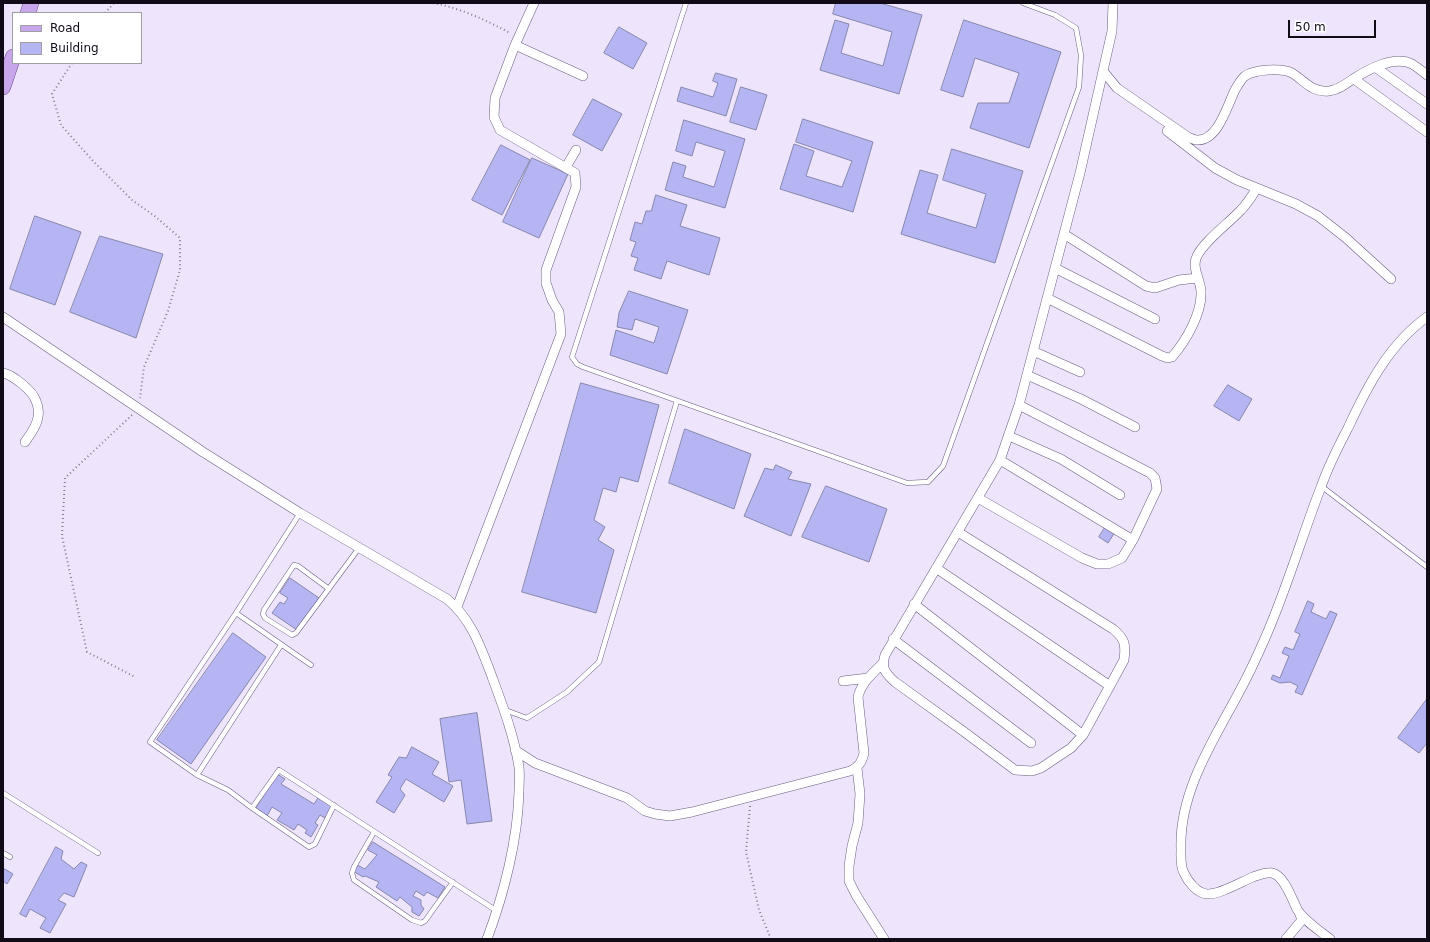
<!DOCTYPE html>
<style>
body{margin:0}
#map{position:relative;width:1430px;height:942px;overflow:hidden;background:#eee4fc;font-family:"DejaVu Sans",sans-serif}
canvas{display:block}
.frame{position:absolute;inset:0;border:4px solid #110b18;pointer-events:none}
.legend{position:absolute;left:12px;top:12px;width:130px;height:52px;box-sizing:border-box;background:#fff;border:1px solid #a09da3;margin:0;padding:5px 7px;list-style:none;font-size:12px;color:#110b18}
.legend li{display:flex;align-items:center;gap:8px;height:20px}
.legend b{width:20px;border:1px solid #a09da3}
.scale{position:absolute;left:1288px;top:20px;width:88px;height:18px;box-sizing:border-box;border:2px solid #110b18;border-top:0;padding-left:5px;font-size:12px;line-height:14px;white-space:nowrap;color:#110b18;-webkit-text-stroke:3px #fff;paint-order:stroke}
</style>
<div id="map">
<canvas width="1430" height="942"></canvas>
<div class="frame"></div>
<ul class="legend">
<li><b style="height:5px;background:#c8a6ec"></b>Road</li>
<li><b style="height:11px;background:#b5b5f3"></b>Building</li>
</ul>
<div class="scale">50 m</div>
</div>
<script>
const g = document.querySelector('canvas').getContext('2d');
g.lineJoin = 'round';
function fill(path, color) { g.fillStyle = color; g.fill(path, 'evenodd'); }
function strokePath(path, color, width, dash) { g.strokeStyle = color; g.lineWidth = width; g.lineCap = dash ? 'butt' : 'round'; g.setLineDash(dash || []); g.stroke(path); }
const building = new Path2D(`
 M836,3H880L922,15L899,94L820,70L835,20L849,24L841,53L883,66L892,32L833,14Z
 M964,20L1061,52L1029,148L970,128L978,103H1009L1019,73L975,58L963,97L941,90Z
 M619,27L647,43L633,69L604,53Z
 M716,73L737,79L726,116L677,101L681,87L713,97L718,83L713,81Z
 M741,87L767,95L756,130L730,122Z
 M593,99L622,114L602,151L573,135Z
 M803,119L873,142L853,212L780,189L794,144L814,151L806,176L842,187L852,161L796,142Z
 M684,120L745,139L725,208L665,190L673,162L686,166L683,177L714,187L725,151L696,142L692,156L676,151Z
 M501,145L530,160L502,215L472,200Z
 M952,149L1023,171L995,263L901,234L920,170L938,175L927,213L976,228L986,194L943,180Z
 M532,158L568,174L539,238L503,222Z
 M656,195L687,205L680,226L720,238L709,275L667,261L661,279L634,270L638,258L631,256L636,242L630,240L635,222L642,224L646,211H651Z
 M35,216L81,232L55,305L10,289Z
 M100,236L163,254L136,338L70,312Z
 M629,291L688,310L667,374L610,355L616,330L654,343L659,327L635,319L632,330L617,327L619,313Z
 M581,383L659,405L638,482L620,477L616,492L603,488L594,520L605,527L598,540L614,550L596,613L522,592Z
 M1228,385L1252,399L1239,421L1214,406Z
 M685,429L751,454L734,509L669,483Z
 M776,465L792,472L788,479L811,484L791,536L744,516L765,468L773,470Z
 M826,486L887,509L869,562L802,537Z
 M1106,526L1115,532L1108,543L1099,537Z
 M290,578L319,598L297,630L272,613L280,602L284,604L288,598L280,593Z
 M1308,601L1314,604L1311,612L1326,619L1330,611L1337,614L1302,695L1295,692L1298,686L1290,682L1280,683L1271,679L1273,675L1280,678L1289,656L1282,653L1285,647L1293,650L1300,634L1295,632Z
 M233,633L266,657L191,764L157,740Z
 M1427,699V743L1419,753L1398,738Z
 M477,713L492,821L467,824L461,780L449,782L440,719Z
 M412,747L439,762L432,774L453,786L444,802L406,779L400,789L405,795L394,813L376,802L392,777L388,775L399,757L406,758Z
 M277,774L285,779L281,784L314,804L318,798L332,806L325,818L320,815L315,823L318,825L311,837L305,833L307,830L298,824L294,830L277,820L282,813L272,807L267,816L256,809Z
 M373,842L445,887L438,898L427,892L424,896L416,891L413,896L421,900V905L424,909L419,916L412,912V907L400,897L397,901L376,887L379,882L365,876L363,877L353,871L357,865L365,869L377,855L368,850Z
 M56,847L63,851L61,859L74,869L81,862L87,865L74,897L64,893L58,900L66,904L50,933L40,928L46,918L30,909L26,917L20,914Z
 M3,868L13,874L7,884L3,881Z`);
const path = new Path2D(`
 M433,3C460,8 486,20 510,33
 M105,13L114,3
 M72,63L52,94L61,125L93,161L132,200L156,217L180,238V270L168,311L144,367L140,398
 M132,415L65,478L62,536L87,652L135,677
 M750,806L746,852L759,910L771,939`);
const service = new Path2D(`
 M686,3L572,357L577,364L583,367L907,483L928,482L943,466L1079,87L1081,55L1076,28L1055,15L1023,3
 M1321,486L1427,567
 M300,513L236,613L150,742L197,775L228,790L252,808L279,770L497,911
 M329,589L298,566L294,565L264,610L263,614L265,618L292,635L296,633L359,548
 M236,613L311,665
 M505,710L527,718L567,692L599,662L677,401
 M197,775L281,645
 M3,793L98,853
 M252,808L309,847L315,844L334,805
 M374,832L354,867L352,873L354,880L412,920L421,923L425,921L453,882
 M3,853L10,857`);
const minor = new Path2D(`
 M515,45L583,76
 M1375,67L1427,104
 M1103,71L1117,88L1188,137C1190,138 1194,140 1197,140C1218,141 1227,106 1235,90C1238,85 1241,79 1245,76C1255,69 1282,68 1292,73C1305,81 1312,93 1329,91C1338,90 1346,84 1353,79C1369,69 1394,55 1412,64C1417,67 1422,71 1427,75
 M1354,79L1427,132
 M1167,131L1215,168L1237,180L1296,204L1318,216L1346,238L1391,279
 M566,167L576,150
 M1064,234L1146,286L1155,288L1179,280L1198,278
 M1055,268L1155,319
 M1047,298L1162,356L1168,358L1172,357C1186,341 1202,313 1201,292C1201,280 1191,268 1197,256C1205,240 1228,224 1241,210C1247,204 1252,196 1257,188
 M3,317L203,452L300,513L447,599C471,619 480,645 491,674C502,704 514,735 519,767C520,774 519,783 519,791C518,839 504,894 487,939
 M1033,351L1080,372
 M3,373C13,375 33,391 36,401C38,405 39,413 38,417C37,426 30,435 25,442
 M1027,375L1081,399L1135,427
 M1009,436L1061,459L1120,495
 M1000,460L1019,405L1080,173L1112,31L1113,3
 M978,498L1082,558L1097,564H1108L1122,558L1133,540L1157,489L1155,478L1150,473L1019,405
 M958,532L1113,629C1125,639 1126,644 1124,660L1083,735L1071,748L1041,768L1032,771L1015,770L963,731L895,682C885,673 881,668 885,655L1000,460L1133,540
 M936,568L1110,686
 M914,604L1083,735
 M457,607L561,334L559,312L552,300L546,283V270L576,187L575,173L500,130L494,117L495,98L515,45L534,3
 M893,639L1031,743
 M843,681L868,678
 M515,750L535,763L627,798L645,811L655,814L670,816L692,812L850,771C859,767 862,762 864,753L858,697C861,683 873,673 883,663
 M857,768L860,794L858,823L852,846L849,866V881L856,895L884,939
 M1286,939L1302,920L1299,912
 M1330,939C1320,931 1302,919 1297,909C1292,899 1284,875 1272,873C1266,872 1259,875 1253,877C1241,882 1219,895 1207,894C1197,893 1188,882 1184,873C1180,866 1181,857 1181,849C1179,794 1211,744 1236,698C1247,678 1257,657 1266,636C1287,588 1302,536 1321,487C1328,467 1338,447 1348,428C1367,387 1389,344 1427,317`);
const primary = new Path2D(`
 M28,13L31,3
 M3,87L13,57`);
fill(building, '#b5b5f3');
strokePath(building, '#8687ac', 1);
strokePath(service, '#6a5c7e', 5.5);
strokePath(minor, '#6a5c7e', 10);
strokePath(primary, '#704999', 16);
strokePath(path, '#837b8d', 2, [1, 3]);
strokePath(service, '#fff', 4.5);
strokePath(minor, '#fff', 9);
strokePath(primary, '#c8a6ec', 15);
</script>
